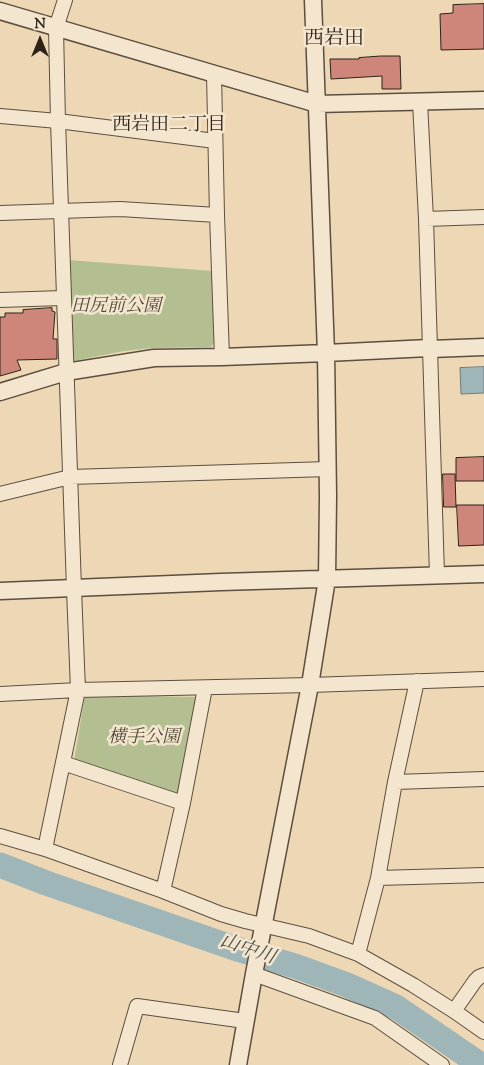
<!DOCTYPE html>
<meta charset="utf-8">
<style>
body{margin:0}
#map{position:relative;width:484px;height:1065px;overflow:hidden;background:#edd7b4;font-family:"Sorts Mill Goudy",serif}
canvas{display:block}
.north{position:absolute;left:15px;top:15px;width:50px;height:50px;-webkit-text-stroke:4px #f3e5ce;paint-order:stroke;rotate:0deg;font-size:14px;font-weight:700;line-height:20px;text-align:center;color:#2c2218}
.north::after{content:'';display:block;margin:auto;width:18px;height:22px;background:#2c2218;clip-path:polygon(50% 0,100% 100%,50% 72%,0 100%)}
</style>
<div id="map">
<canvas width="484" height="1065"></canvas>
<div class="north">N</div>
</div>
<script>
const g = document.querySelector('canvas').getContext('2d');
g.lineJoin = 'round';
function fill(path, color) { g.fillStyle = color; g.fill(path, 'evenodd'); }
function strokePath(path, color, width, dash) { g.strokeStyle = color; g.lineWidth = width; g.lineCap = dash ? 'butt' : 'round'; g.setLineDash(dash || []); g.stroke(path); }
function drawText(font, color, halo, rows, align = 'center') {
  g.font = font + ' "Sorts Mill Goudy","Noto Serif JP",serif'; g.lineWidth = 5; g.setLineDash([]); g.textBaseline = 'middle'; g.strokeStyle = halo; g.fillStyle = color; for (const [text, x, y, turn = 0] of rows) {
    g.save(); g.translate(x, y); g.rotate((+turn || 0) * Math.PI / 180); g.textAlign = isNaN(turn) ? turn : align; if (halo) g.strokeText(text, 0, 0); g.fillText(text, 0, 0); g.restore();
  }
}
const green = new Path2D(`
 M68,260L213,271L214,343L211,347L152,348L124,351L73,361Z
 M85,695L196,697L178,794L74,761Z`);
const water = new Path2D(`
 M484,367V393L461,394L460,368Z`);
const river = new Path2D(`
 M0,865L46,883L237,949L295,966L347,985L396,1007L481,1065`);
const building = new Path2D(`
 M484,4V49L441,50L440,14L453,13V5Z
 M381,56H400L401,89H382V76L331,79L330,59H359V58Z
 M52,308V311L55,312L53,339H57V359L17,360L21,370L0,376V317H5V313H23V310Z
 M484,457V481H456V458Z
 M443,474H455L456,507H444Z
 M457,505H484V545L459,546Z`);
const minor = new Path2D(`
 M214,74L217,215L222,357
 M420,102L426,219L437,575
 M0,116L58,121L215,141
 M0,213L120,209L217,215
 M426,219L484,217
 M0,300L63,298
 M0,494L70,477L328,469
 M0,694L78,690L310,685L484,679
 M63,763L183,803
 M395,782L484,779
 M0,836L45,849L163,891L221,914L245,921L309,936L358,954L413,985L454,1011L484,1032
 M45,849L78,690L74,589L58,121L56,28L65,0
 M378,878L484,875
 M163,891L183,803L205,688
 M358,954L378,878L395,782L417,681
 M254,974L375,1018L442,1065
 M454,1011L475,981L479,977L484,975
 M120,1065L137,1006L245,1021`);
const tertiary = new Path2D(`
 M0,11L317,104L484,100
 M0,392L66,372L154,358L222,357L326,353L429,348L430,349L484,347
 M0,591L221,582L484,574
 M238,1065L254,974L310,685L327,579L328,496L326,353L313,0`);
const parkNames = [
 ["田尻前公園",116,308],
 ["横手公園",144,739]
];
const neighbourhoodNames = [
 ["西岩田二丁目",169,127]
];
const waterNames = [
 ["山中川",247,951,19]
];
const quarterNames = [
 ["西岩田",334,41]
];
fill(green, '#b3bf91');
fill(water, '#9fb6b9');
strokePath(water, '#717b79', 1);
strokePath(river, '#9fb6b9', 25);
fill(building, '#cf867a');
strokePath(building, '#2c2218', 1);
strokePath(minor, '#5c4f3f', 16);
strokePath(tertiary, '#5c4f3f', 19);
strokePath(minor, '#f3e5ce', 14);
strokePath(tertiary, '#f3e5ce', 16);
drawText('italic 18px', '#4e4936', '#f3e5ce', parkNames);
drawText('19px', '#2c2218', '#f3e5ce', neighbourhoodNames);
drawText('italic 19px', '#4e4e48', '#f3e5ce', waterNames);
drawText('20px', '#2c2218', '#f3e5ce', quarterNames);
</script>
